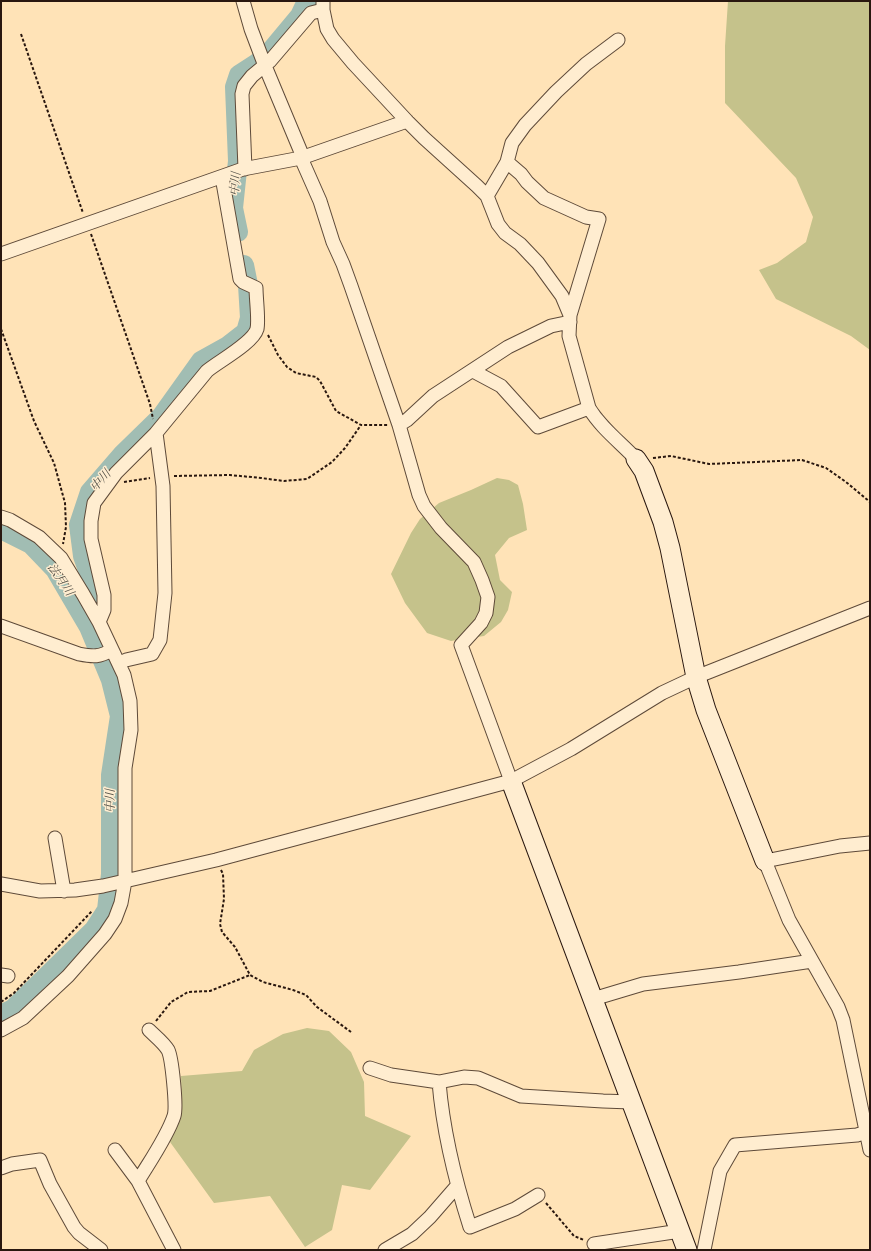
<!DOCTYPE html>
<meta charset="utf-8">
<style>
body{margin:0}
#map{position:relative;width:871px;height:1251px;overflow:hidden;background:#ffe3b7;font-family:"IM FELL Great Primer",serif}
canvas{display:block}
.frame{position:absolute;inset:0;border:2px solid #29170f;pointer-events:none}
</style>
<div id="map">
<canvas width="871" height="1251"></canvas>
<div class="frame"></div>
</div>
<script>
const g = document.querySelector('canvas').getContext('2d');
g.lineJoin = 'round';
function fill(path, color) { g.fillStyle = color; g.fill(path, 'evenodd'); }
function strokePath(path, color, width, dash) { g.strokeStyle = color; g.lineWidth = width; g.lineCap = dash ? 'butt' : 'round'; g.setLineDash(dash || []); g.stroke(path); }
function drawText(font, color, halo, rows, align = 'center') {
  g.font = font + ' "IM FELL Great Primer","Noto Serif JP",serif'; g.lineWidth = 3; g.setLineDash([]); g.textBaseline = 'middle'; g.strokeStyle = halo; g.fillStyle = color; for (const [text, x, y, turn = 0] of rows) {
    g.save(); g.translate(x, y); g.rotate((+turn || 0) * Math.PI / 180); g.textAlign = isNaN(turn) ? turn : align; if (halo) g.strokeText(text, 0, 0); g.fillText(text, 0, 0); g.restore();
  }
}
const green = new Path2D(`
 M728,1H870V350L851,336L776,299L759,270L777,263L806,242L813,217L796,178L725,103V46Z
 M497,478L509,480L518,485L523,504L527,530L509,538L495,555L500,580L512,592L508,610L501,622L484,636L451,641L427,633L405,603L391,574L411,533L420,519L439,503L471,490Z
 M307,1028L329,1031L351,1052L364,1082L365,1116L411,1136L370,1190L342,1185L332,1230L305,1247L270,1196L214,1203L170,1142L182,1110L181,1076L242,1071L254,1050L283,1034Z`);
const river = new Path2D(`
 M238,232L233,208L238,161L235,87L239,75L256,64L270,52L300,16L307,1
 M1,529L31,544L55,569L89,627L111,680L120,716L111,775V874L107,910L94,930L45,978L13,1009L1,1015
 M89,627L97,595L83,556L79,525L90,492L122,455L161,417L201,361L228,346L246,332L250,318L248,285L244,265`);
const path = new Path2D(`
 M21,34L83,213
 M91,234L150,404L153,419
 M1,329L34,421L54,463L65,503L66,527L63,544
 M268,335L278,355L287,367L296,373L316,377L320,381L336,411L361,425H388
 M653,458L671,456L709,464L802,460L826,468L846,482L870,502
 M174,476L230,475L261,478L284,481L307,479L332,462L345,448L361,425
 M124,482L150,478
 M221,870L223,874L224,899L220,924L222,932L235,947L250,975L263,982L293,990L306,995L317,1007L351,1032
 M1,1002L14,993L92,911
 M156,1021L171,1002L188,992L210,991L250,975
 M546,1203L574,1236L584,1240`);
const street = new Path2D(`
 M243,1L251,29L265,66L303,157
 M323,1V10L327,29L333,39L353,63L407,121L424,138L477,186L487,196L498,224L505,233L520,244L538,263L562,296L570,315L569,336L589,408C601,428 620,442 636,459
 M301,158L320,201L333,242L343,264L351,286L399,425L419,495L424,506L441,528L474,562L482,580L488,597L486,613L481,623L461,645L511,781
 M507,162L521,174L527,182L544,198L586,217L599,219L570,315
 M245,169L242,94L244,86L252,76L270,61L311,13L323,10
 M487,196L507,162L512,143L525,125L556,92L586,64L618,40
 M1,254L243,169L301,158L407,121
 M473,371L501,386L538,427L589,408
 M399,425L407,420L433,396L508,347L551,326L570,322
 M1,517L10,520L39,537L61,558L83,594L99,622L124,675L130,701L131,730L125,768V881L121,903L115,919L105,934L68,976L23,1018L1,1030
 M99,622L104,610V595L91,539V521L94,503L116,473L156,433L207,371C219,361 253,343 257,329C259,320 256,299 256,288L243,282L240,279L222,177
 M1,626L79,654C94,657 99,657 112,650
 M126,660L152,654L160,640L165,593L163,486L156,433
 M55,838L64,891
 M870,843L840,846L765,861L789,920L838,1007L843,1020L870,1150
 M1,884L40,891L75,890L103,886L216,860L511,781L571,749L662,693L696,677L870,608
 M1,975L8,976
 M593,999L643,984L739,972L812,961
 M370,1068L391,1075L439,1082
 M115,1150L138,1181L174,1250
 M1,1168L12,1164L40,1160L50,1184L74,1227L79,1233L101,1250
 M138,1181C150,1161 167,1137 174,1116C177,1107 172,1058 168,1050C164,1043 155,1036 149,1030
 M538,1195L515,1209L470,1227C455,1180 443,1131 439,1082L464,1077L478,1078L521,1096L603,1101L631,1102
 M594,1244L680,1231
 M385,1250L412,1234L430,1217L457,1186
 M704,1250L720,1171L735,1145L857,1135L870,1131`);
const secondary = new Path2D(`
 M636,459L644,471L663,522L670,548L696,677L706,710L765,861
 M511,781L687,1250`);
const waterNames = [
 ["中川",236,184,-85],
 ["中川",101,481,-48],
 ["法月川",60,580,56],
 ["中川",111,801,-90]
];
fill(green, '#c5c28b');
strokePath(river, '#a1bdb3', 20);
strokePath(street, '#5e4a39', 15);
strokePath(secondary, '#29170f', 21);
strokePath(path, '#29170f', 2, [3, 2]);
strokePath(street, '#ffedd0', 13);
strokePath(secondary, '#ffedd0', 19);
drawText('italic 12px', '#535148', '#ffedd0', waterNames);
</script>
